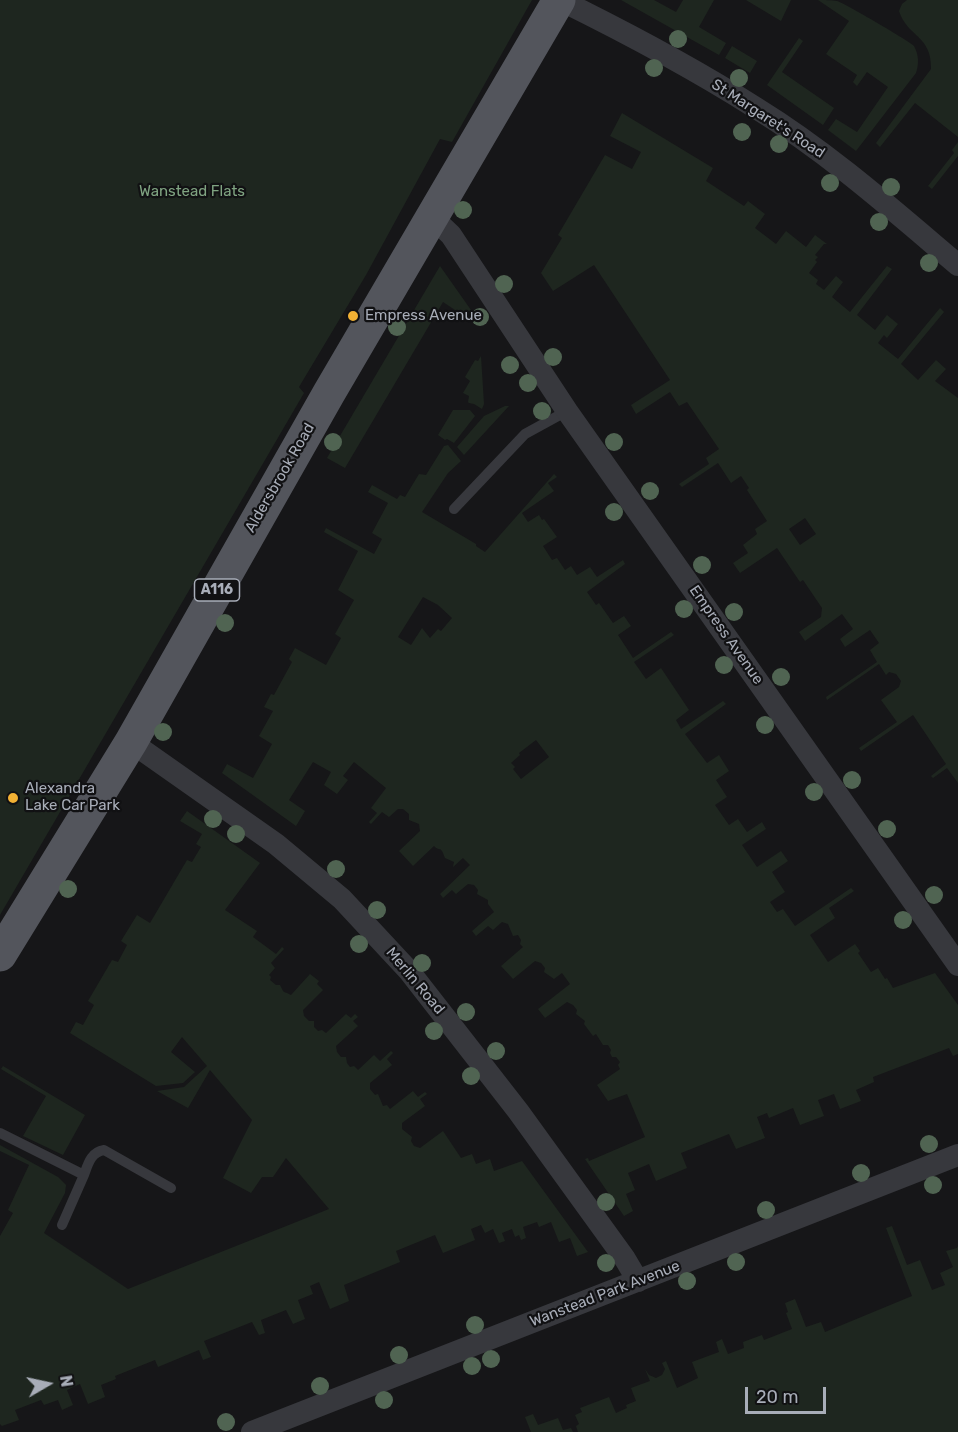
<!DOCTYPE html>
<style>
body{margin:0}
#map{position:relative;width:958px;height:1432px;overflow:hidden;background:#161618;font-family:Rubik,sans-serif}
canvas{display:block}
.north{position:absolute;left:18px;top:1354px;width:60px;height:60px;-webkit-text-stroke:4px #111113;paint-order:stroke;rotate:81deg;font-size:16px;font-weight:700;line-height:24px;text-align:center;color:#a8adb8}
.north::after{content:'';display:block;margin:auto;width:21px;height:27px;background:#a8adb8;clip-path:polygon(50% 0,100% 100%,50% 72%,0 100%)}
.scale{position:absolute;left:745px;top:1387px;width:81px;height:27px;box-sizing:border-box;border:3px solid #a8adb8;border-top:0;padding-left:8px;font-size:18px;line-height:21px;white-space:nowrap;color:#a8adb8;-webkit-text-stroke:4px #111113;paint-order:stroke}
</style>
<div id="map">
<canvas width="958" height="1432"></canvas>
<div class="north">N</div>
<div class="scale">20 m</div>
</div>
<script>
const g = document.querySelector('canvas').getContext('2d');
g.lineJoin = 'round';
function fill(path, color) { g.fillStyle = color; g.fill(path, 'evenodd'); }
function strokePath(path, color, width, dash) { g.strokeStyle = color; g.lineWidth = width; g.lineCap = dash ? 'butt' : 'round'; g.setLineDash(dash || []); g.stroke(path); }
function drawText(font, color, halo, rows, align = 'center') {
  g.font = font + ' Rubik,sans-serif'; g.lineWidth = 4.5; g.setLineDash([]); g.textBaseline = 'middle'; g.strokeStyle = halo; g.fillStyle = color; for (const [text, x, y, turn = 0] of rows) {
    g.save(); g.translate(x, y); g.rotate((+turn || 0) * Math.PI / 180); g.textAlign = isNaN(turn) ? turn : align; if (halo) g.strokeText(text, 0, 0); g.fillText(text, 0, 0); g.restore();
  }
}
const green = new Path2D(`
 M0,0H532L452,142L440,139L366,275L299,387L304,393L0,915Z
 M621,0H654L676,12L683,0H714L699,27L726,43L719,55Z
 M746,0H791L781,21Z
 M818,0C824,0 832,0 837,1C844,3 911,42 914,46C919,55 919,64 916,73L856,151L828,130L836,119L857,132L888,87L867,72L857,86L853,82L857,75L826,54L849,21Z
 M907,0H958V137L915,103L880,147L876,143L931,69C932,35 907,37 899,11L902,4Z
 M799,38L803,41L782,72L834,108L823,125L767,85Z
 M732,46L757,61L750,73L725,58Z
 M622,113L713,168L706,181L744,206L748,201L765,214L755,228L776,244L786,231L806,247L815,235L827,244H824L815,255L818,257L815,260L817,262L809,273L818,280L816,284L824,290L836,276L843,282L832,297L850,312L887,266L892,269L857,315L875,330L887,315L898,324L887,338L884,335L878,343L898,359L940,308L944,312L901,364L918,380L936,360L946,369L935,381L958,398V783L947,768L933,778L931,776L946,764L913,715L861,751L859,748L897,722L881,700L899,687L901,681L896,674L889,672L886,675L879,664L827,700L826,697L877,662L870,650L879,643L870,630L845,647L840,639L853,629L842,614L805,641L799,632L821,617L822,608L803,580L800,582L777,548L740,573L733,563L748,553L743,545L757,534L755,529L767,521L747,490L749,488L741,476L731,483L718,463L682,487L679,484L709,464L706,458L719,449L687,402L679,406L670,392L636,414L631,405L670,380L594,265L553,291L541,273L562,238L558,235L605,155L632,169L641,152L610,136ZM805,518L816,534L800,545L789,529Z
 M958,142V156L932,189L928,186L954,153L952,150Z
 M440,266L471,310L467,318L443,302L345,468L327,458Z
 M481,356L484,404L482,409L474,404L469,403L468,402L469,396L463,393L470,381L465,377L475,360L478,361Z
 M505,406H509L464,455L457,447L484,416Z
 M453,410H470L475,416L454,443L447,439L445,440L438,435Z
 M448,445L461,461L448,473L422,512L476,544V546L485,552L554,474L557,477L548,483L554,491L522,513L528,522L539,515L542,520L544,519L557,537L543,546L552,560L557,558L565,570L571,566L577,575L590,567L597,577L623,560L625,564L587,592L596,605L599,603L613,623L624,616L631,626L618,635L633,658L671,632L674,635L634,662L646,679L661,668L689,710L676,720L681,729L723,701L726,704L685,734L707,763L719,755L729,771L716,780L727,797L715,805L729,825L738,819L747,832L762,822L766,829L742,845L757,867L781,851L788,861L772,872L785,892L770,902L777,912L783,909L795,926L851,888L854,891L829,908L835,918L810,935L828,962L855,944L860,951L858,953L871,972L878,968L885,979L887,978L893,988L935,973L958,1005V1054L953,1056L949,1048L873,1077L874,1082L856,1090L861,1101L840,1109L834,1094L818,1100L824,1116L800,1125L793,1108L769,1118L767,1113L757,1117L765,1138L736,1149L729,1134L681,1153L687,1168L656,1181L649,1164L628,1173L635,1190L626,1194L633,1211L624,1216L585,1159L588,1158L589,1161L645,1137L627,1094L608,1101L597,1085L620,1069L618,1065L620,1062L616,1057H612L610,1053L611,1050L608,1045H603L596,1034L593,1036L584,1024L585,1021L576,1014L577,1010L573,1005L567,1002L545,1018L538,1009L570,984L562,973L554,979L544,972L545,968L541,963L535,961L513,979L501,966L523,947L520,944L521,940L518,935L513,936L508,924L502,922L493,930L488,926L476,936L472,931L494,912L488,904V900L477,894L478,890L474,885L468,884L456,894L452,890L443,898L440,894L470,865L463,858L453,867L454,862L445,858C440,844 441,853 434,846L413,866L399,851L420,831L419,824L409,820V814L403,809H398L389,817L382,812L371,824L369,822L377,813L371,808L386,788L354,762L343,776L348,780L337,794L324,785L331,772L313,762L289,800L305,811L296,826L222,773L227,764L253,778L272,744L259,736L273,711L264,707L271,694L274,695L292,662L289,659L295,648L326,665L341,638L335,634L354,600L338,590L358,551L324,532L326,528L374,554L382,539L372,533L388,503L368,492L372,485L397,499L400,495L405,497L419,474L426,475L444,446ZM423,597L438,605L452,618L441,631L438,629L430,638L422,628L411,645L398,637ZM536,740L549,757L521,779L513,769L515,767L511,763L520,755L519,753Z
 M187,811L260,863L225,910L257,931L253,937L276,954L282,947L284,949L271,963L275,968L269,975L271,977L270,980L276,985H280C285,995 282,990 291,995L310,974L319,981L317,984L323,990L303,1010L304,1016L309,1021H314V1027L318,1031L322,1030L326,1033L346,1014L351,1018L355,1014L358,1017L353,1021L358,1026L336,1046L337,1052L341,1057H346L347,1063L350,1067L354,1066L358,1070L374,1055L380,1061L391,1051L393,1053L387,1059L392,1065L370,1083V1089L375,1095L378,1094L383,1106L387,1105L390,1109L413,1091L418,1097L425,1092L427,1094L420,1099L425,1106L402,1123V1129L412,1137L411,1141L414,1146L420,1148L443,1131L461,1158L472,1154L476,1164L490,1159L494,1171L522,1161L588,1252L577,1256L570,1238L559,1242L551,1222L539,1227L537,1222L523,1227L526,1238L521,1240L519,1235L515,1237L512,1229L502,1233L505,1241L499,1243L493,1229L485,1233L481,1225L471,1229L475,1240L443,1253L435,1235L396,1251L400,1262L344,1285L349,1301L330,1309L319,1282L310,1286L313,1294L298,1300L305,1319L293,1324L286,1310L261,1320L265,1333L259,1335L252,1322L204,1341L211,1357L203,1360L199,1350L158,1367L155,1360L115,1376L116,1379L101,1385L105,1397L88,1404L80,1384L67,1390L73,1405L62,1410L58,1400L44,1405L41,1400L15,1410L19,1420L2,1426L0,1424V1236L13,1213L8,1210L29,1165L0,1151V1145L58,1177L66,1185L65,1193L44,1233L128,1289L329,1209L286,1158L273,1177H262L251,1193L223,1178L252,1120L210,1070L188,1108L157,1091L184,1087L207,1066L182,1037L171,1052L195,1072L183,1083L156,1086L70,1033L76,1022L83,1025L94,1005L88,1001L112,960L118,962L127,945L121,941L137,915L150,923L187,860L192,862L201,847L196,844L202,834L180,821Z
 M3,1066L85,1115L63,1155L23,1136L46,1096L1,1069Z
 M892,1226L907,1265L920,1260L932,1290L945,1285L940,1273L953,1267L946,1251L957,1248L958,1246V1432H578L576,1426L579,1424L575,1415L582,1412L580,1408L609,1397L616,1413L627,1408L626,1405L636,1401L631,1388L650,1381L645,1369L649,1375L656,1378L662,1375L665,1369L662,1363L666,1361L677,1388L698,1378L692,1362L719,1352L716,1342L722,1339L728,1354L744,1348L743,1342L762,1335L764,1340L792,1329L786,1313L788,1312L785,1303L795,1299L806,1327L821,1322L825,1332L912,1296L886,1228Z
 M533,1414L538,1425L558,1418L563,1430L571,1428L573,1432H531L525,1417Z`);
const lane = new Path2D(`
 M454,509L525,434L567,411
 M0,1133L84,1175C88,1164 91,1152 104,1150L171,1188
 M62,1225L84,1175`);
const street = new Path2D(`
 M560,0C627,33 693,68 756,108C829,153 893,210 958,265
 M432,217L451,235L567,411L958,965
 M131,742L276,844L342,899L409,971L518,1111L625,1259L638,1281
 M252,1432L958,1155`);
const primary = new Path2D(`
 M0,955L131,742L329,393L559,0`);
const trees = [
 [678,39],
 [654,68],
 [739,78],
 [742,132],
 [779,144],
 [830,183],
 [891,187],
 [463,210],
 [879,222],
 [929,263],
 [504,284],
 [480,317],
 [397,327],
 [553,357],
 [510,365],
 [528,383],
 [542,411],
 [333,442],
 [614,442],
 [650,491],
 [614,512],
 [702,565],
 [684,609],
 [734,612],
 [225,623],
 [724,665],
 [781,677],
 [765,725],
 [163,732],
 [852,780],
 [814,792],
 [213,819],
 [887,829],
 [236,834],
 [336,869],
 [68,889],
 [934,895],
 [377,910],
 [903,920],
 [359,944],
 [422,963],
 [466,1012],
 [434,1031],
 [496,1051],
 [471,1076],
 [929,1144],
 [861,1173],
 [933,1185],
 [606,1202],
 [766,1210],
 [736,1262],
 [606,1263],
 [687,1281],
 [475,1325],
 [399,1355],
 [491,1359],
 [472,1366],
 [320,1386],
 [384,1400],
 [226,1422]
];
const markers = [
 [353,316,6,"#f2b134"],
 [13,798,6,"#f2b134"]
];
const shields = [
 [217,590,45]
];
const shieldNames = [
 ["A116",217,590]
];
const streetNames = [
 ["St Margaret's Road",768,119,33],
 ["Aldersbrook Road",280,478,-60],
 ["Empress Avenue",726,635,55],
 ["Merlin Road",415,981,50],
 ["Wanstead Park Avenue",605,1294,-21]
];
const parkNames = [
 ["Wanstead Flats",192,192]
];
const poiNames = [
 ["Empress Avenue",365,316],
 ["Alexandra",25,789],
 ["Lake Car Park",25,806]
];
fill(green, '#1e261f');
strokePath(lane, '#37383d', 10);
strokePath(street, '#37383d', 22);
strokePath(primary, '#53555c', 33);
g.fillStyle = '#506452';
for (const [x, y] of trees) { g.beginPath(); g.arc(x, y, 9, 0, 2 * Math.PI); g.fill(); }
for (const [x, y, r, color] of markers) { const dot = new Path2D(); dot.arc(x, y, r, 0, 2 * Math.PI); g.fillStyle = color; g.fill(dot); strokePath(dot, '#111113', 2); }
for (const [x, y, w] of shields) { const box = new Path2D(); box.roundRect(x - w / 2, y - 11, w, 22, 4.5); g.fillStyle = '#111113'; g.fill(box); strokePath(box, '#a8adb8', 1.5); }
drawText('bold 14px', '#a8adb8', null, shieldNames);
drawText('15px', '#a8adb8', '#111113', streetNames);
drawText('15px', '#7fa381', '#111113', parkNames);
drawText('15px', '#a8adb8', '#111113', poiNames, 'left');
</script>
